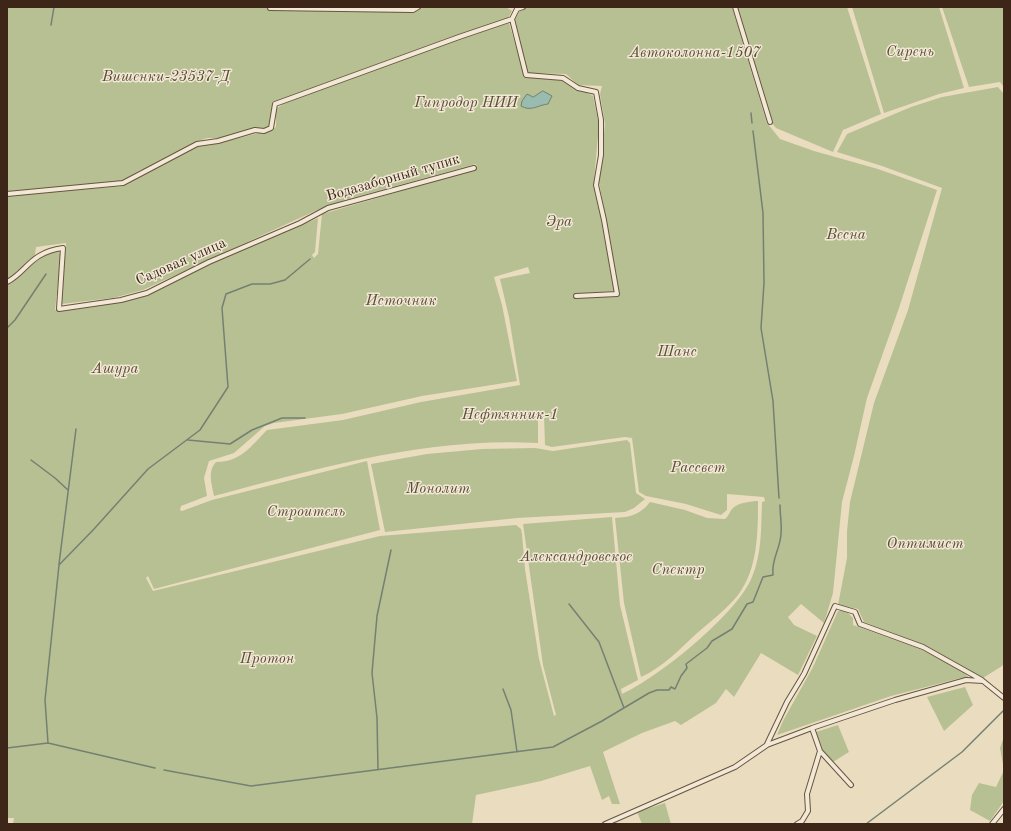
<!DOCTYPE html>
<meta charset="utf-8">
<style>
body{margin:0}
#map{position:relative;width:1011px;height:831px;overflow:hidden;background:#eadcbf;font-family:"Old Standard TT",serif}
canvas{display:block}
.frame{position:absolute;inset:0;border:8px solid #3d2618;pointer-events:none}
</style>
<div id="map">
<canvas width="1011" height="831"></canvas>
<div class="frame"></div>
</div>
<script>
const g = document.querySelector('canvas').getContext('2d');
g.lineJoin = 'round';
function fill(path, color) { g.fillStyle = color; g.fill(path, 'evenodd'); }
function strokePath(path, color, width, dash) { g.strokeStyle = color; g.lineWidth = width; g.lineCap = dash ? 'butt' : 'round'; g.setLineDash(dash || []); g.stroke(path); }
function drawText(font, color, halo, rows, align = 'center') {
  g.font = font + ' "Old Standard TT",serif'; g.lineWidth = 3; g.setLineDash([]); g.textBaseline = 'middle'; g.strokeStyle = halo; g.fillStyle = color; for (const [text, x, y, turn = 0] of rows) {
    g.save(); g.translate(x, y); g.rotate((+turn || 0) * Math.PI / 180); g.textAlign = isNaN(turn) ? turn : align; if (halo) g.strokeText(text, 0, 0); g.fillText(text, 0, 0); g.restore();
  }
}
const green = new Path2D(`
 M7,7H268L270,10L325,9L414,12L422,7H506L512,11L507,20L448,38L273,102L270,125L264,129L253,128L220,138H207L193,143L164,160L139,171L122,182L59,189L7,192Z
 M529,7H732L767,123L780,139L814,151L878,169L937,190L899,308L867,398L854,456L842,502L833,593L824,623L801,604L788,617L794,625L817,636L798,675L761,653L734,697L726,689L716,703L681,725L675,721L642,733L603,752L620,804H612L609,796L602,800L590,766L541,781L476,795L472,824H13L14,818H7V284C27,278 35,251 59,252L61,256L55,310L116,302L146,295L201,268L318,218L315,252L312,255L314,258L318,254L322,214L477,169L476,164L345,200L315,211L143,290L113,298L61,304L66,243L36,247L35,255L12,278L7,280V196L123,186L195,146L224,142L270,130L276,127V109L283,104L456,40L509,23L525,77L565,81C573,90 583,90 593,96L599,125L594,180L614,291L573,294L574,297L620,296L599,182L605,124L600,94L602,86L578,85L566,74L527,73L515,19L521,9ZM528,267L530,273L500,279L509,317L520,385L421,402L343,420L267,430C251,446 241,462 216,462C207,472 212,484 214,496C319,468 428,437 538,443V416H544L545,445L552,447L625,437L632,438L639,492L646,496L686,504L721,515L727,510V494L764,497L765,501L762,502C761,528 762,553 752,577C738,613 658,678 622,694L621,689L638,680L620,605L612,517L523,524L543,665L556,715L554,716L539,659L525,569L522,534L521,529L516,525L380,536L153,591L146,578L148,576L154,589L380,530L367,461L212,500L182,511L180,510L181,506L207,496L204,478L209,461L234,453L265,426L274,423L342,414L422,396L517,381L502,305L494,277Z
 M737,7H847L881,114L843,130L833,152L776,128L771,122Z
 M852,7H939L964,88L939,94L884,113Z
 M942,7H1004V87L1000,82L969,87Z
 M998,87L1004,94V663L1002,666L983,678L925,645L864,622L858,609L838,605L847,558V531L850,502L874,403L908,310L942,188L882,166L837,152L847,134L911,107L942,97Z
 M627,440L630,443L636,493L645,499L634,508L625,512L517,518L385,532L371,464L427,454L482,449L535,448L553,451Z
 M758,501C758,532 758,569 738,595C727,609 710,622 696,634C679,650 663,667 641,677L624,603L615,518C630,517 640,515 650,502L685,510L707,518L725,519C729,516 729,512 733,508C738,503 751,501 758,501Z
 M838,611H846L853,618V625L920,649L959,669L971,679L961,678L891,696L777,735L783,721L813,667Z
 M965,687L973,705L944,731L927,697Z
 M838,725L849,752L833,762L823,752L816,732Z
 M1004,736V801L990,821L970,810L972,795L979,783L996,787L1004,770L1000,748Z
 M665,803L671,824H642L637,812Z`);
const water = new Path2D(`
 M543,91L552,96L548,104C538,105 531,112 521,106L522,101L527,94L533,97Z`);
const stream = new Path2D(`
 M51,25L54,7
 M751,113L752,123
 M753,131L763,213L764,283L761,328L773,401L779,498
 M7,328L15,320L46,274
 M188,440L230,444L252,430L282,418H305
 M31,460L55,478L68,490
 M59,564L76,429
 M569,604L599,642L624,708
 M503,689L511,710L517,752
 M48,743L45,700L59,565L94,529L148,469L200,430L228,387L222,308L226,294L252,284H270L285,280L310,259
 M7,748L48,743L155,768
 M164,770L251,786L553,747L602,721L649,693L657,690H669L671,687L675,689L681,676L687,668L686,664L707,648L712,641L732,629L747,604L753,602L763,577L773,575C771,559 780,550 781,534C782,525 780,515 780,505
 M378,770L377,718L372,673L377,616L391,550
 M866,824L962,752L1004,710`);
const street = new Path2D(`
 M523,7L517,9L512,19L526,75L563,78L578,88L596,92L601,120V155L596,185L604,220L617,294L576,296
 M735,7L770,122
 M270,8L413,10L418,7
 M7,194L123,183L197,144L218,141L255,130L264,131L271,128L275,104L459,37L512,19
 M7,282C20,276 27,263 39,256C47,251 55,249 63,248L59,309L121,300L147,293L209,262L300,223L328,208L474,168
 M812,728L820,751L851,785
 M767,744L787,702L804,674L835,606L855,612L860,624L923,647L982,680
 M605,824L735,767L767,745L812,728L895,700L966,680L983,681L1004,698
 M797,824L802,821L808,811L807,794L820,751
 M992,824L1004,809`);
const parkNames = [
 ["Сирень",910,52],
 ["Автоколонна-1507",695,53],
 ["Вишенки-23537-Д",166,77],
 ["Гипродор НИИ",466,103],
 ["Эра",559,222],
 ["Весна",846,235],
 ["Источник",401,301],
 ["Шанс",677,352],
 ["Ашура",115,369],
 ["Нефтянник-1",510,415],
 ["Рассвет",698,468],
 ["Монолит",438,489],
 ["Строитель",306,512],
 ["Оптимист",925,544],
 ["Александровское",576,557],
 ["Спектр",678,570],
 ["Протон",267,659]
];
const streetNames = [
 ["Водазаборный тупик",393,178,-16],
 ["Садовая улица",181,262,-24]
];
fill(green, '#b7c092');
fill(water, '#98bcaf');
strokePath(water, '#748073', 1);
strokePath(stream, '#748073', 1.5);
strokePath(street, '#685442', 6);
strokePath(street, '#f1e8d5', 4);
drawText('italic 15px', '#5c4c36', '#f1e8d5', parkNames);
drawText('15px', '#3d2618', '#f1e8d5', streetNames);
</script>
